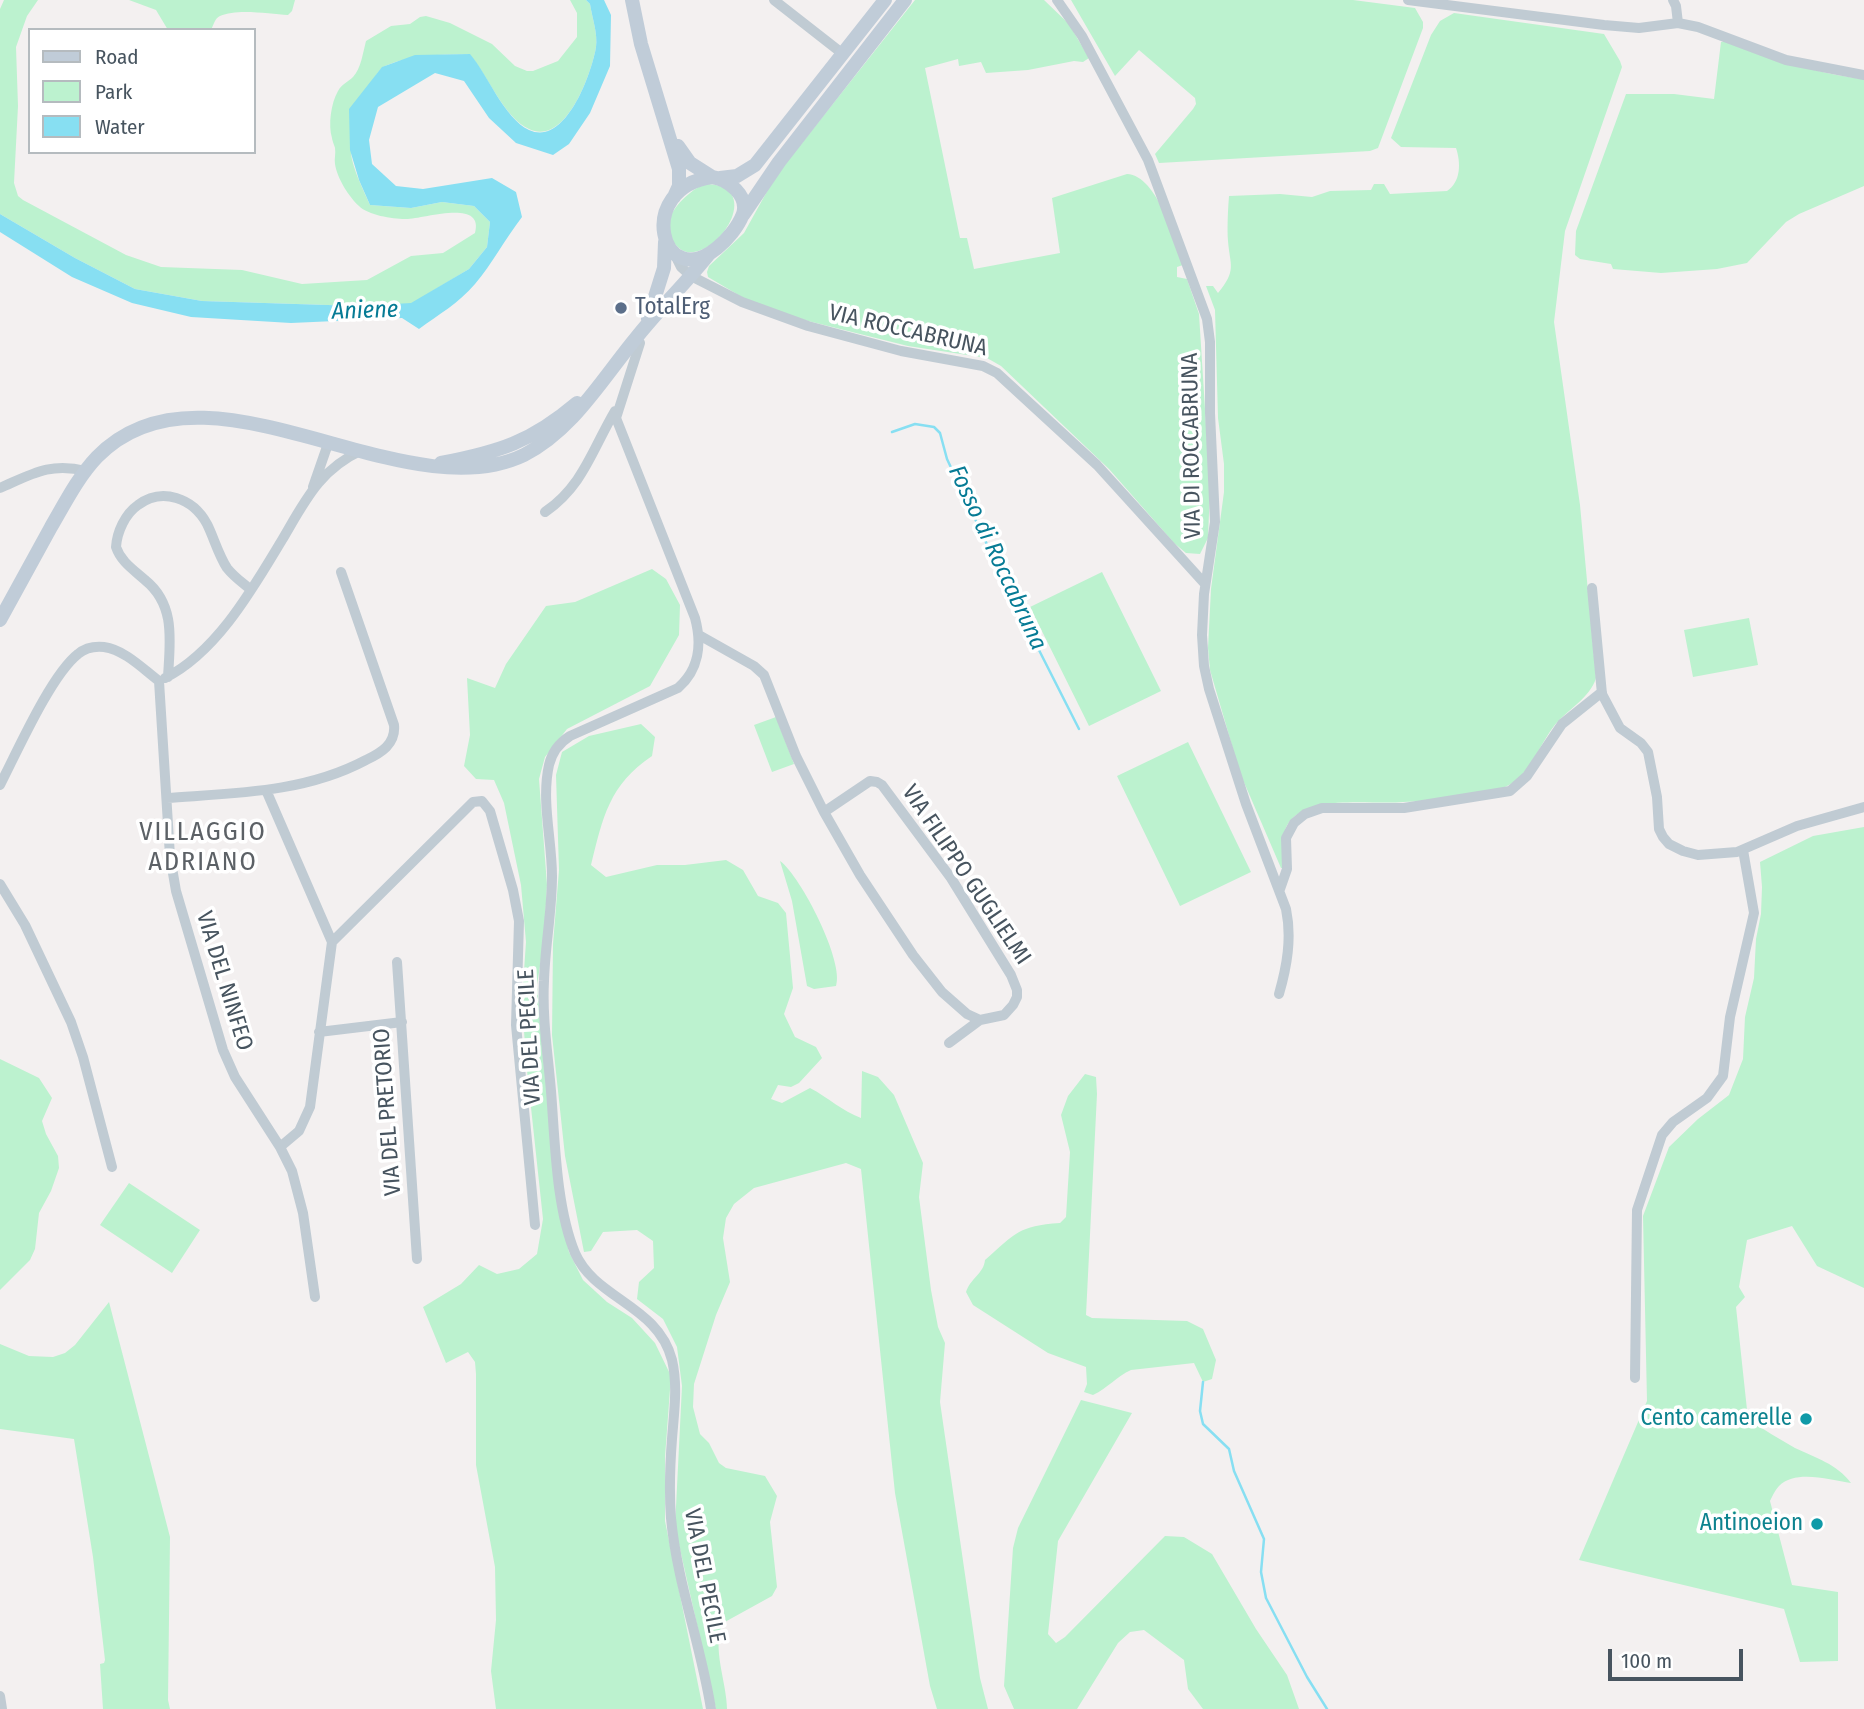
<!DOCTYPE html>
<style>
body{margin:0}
#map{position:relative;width:1864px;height:1709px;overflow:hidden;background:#f3f0f0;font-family:"Fira Sans Condensed",sans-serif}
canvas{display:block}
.legend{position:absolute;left:28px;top:28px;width:228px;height:126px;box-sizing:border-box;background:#fff;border:2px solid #b5bbbf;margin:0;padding:9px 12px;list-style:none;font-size:21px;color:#47545f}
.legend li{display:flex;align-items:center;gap:14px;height:35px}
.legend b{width:35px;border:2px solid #b5bbbf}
.scale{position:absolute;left:1608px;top:1649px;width:135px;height:32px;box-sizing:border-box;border:4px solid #47545f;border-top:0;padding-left:9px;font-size:21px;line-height:24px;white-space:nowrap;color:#47545f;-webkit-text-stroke:5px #fff;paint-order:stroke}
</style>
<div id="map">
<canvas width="1864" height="1709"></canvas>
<ul class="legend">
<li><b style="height:9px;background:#c0ccd8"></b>Road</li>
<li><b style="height:19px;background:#bcf2cf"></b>Park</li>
<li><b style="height:19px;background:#87dff2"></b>Water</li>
</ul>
<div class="scale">100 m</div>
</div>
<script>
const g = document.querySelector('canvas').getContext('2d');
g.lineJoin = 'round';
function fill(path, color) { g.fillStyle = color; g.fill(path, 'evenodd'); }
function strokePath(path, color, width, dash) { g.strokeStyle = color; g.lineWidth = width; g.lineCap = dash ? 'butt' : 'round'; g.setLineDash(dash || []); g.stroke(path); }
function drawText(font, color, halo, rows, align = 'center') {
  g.font = font + ' "Fira Sans Condensed",sans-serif'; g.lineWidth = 7; g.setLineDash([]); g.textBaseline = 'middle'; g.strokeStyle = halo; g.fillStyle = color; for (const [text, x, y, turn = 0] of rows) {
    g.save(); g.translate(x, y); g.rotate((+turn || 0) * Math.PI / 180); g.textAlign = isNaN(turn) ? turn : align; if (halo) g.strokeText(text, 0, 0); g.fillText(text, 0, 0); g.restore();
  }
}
const green = new Path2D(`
 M4,0H38L27,16L16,47L18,106L14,183L18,196L23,200L126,255L161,267L242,270L302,284L367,280L411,256L443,253L475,233C485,197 420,220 405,219C392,219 368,215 359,206C349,197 337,178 335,164C334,159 336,154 335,148C335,147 332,140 332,138C328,125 331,103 338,91C342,84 348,82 353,77C361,69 363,52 366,41L391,26L410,24L420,17L426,16L450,23L492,44L515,66L527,71H533L558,61L577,37V13L570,0H586L590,4C592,17 598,34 596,47C592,72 566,147 529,129C504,118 488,75 469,54C440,55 413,54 385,66C371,72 351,133 351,149C350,164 364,191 370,205L411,208L442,202L474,206L490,222L487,247L469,269L411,304L359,306L202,301L135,289L75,258L0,214V9Z
 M129,0H295L292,11L288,15C270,14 237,8 220,16C215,18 214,24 211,30H168L156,10Z
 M915,0H1044L1069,24L1089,58L1083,62L1074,61L1028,70L986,73L981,62L959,66L958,59L925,68L960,238H967L974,269L1060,253L1052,198L1127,174C1158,176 1174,240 1183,265L1177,267V277L1187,279L1199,314L1210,488L1208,538L1200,554L1186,553L1174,543L1109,469L1001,366L987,358L908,346L808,321L752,303L708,277L707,272L709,266L744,233L775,177Z
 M1071,0H1353L1415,8L1423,22V28L1378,148L1370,151L1159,163L1155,154L1193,109L1196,104L1195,98L1139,50L1115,76Z
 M1454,13L1604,34L1620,61L1622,67L1565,231L1554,322L1580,505L1596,678C1590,698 1567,710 1554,726C1540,744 1530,774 1509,785C1490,796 1427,801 1403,802C1372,805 1312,794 1290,821C1280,833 1283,852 1283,868H1281L1240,773L1210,670L1208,648L1211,589L1224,492V464L1218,418L1215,310L1206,286H1213L1218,293C1237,270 1230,266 1228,241C1227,229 1228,208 1229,196L1280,194L1312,197L1330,191L1371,190L1374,184H1384L1390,194L1447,191C1461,182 1461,163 1456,148L1401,147L1391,138L1431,35L1440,21Z
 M1726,41C1772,57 1815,74 1864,79V186L1799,214L1786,222L1747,263L1717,269L1661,273L1613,269L1611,264L1580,259L1575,255L1576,231L1626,94H1674L1714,99L1721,42Z
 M704,184C765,183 721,257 687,252C680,251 675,244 670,239C670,233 669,227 669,221C672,207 691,190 704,184Z
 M652,569L666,579L680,605L679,635L650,686L567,729L545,757L539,779L547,885L544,941L537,985L557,1202L569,1252L583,1280L607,1302L632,1318L655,1343L671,1376L665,1457V1521L703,1709H496L491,1671L496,1620L495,1567L476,1465V1374L475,1362L468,1352L446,1363L423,1307L461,1284L479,1265L497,1274L519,1269L537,1254L543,1219L526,1061L522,1000L526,942L521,885L504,803L494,780L476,779L464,766L470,735L467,678L495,688L506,664L546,606L575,602Z
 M1102,572L1161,691L1089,726L1030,607Z
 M1749,618L1758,665L1693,677L1684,630Z
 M776,717L794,764L772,772L754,725Z
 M641,724L655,737L652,756C609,785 603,817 591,865L606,877L657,865H685L726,860L743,870L758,896L778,903L786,913L793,988L784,1014L795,1037L816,1047L822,1058L799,1083L791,1087L778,1085L771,1099L782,1103L810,1088C829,1098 842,1111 861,1118L862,1071L878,1077L894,1095L923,1163L919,1197L931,1290L938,1327L945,1343L940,1402L980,1678L988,1709H937L930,1686L895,1493L861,1169L846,1163L754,1188L734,1204L726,1218L723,1238L730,1282L716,1315L694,1384L693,1407L700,1434L709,1443L719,1463L726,1468L765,1476L777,1496L770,1522L777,1587L772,1596L723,1623C711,1646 727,1683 727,1709H716L675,1527L682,1386L677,1347L663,1319L637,1299L639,1282L654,1268L653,1241L637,1230L603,1232L591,1251L584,1252L565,1156L552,1035L553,944L559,870L556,775L562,752L589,736Z
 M1188,742L1251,872L1180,906L1117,776Z
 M1864,827V1288L1817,1266L1792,1226L1747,1240L1739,1287L1745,1297L1736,1307L1748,1419C1763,1429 1779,1439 1795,1448C1816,1458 1837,1464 1851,1483C1830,1480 1796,1469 1779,1486C1775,1490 1772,1497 1770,1501L1792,1585L1838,1592V1661L1800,1662L1784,1609L1579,1560L1647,1401L1643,1216L1669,1147L1698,1119L1729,1095L1743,1059L1745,1017L1754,978L1756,939L1761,914L1762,887L1760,862L1813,836Z
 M780,861C801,876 845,963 836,986L814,989L807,986L792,901Z
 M0,1059L39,1078L52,1098L42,1121L46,1134L58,1156L59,1168L51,1191L39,1213L35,1249L30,1260L0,1290Z
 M1085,1074L1096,1077L1097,1094L1086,1315L1092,1318L1187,1321L1203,1329L1216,1360L1212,1379L1203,1382L1194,1363L1131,1370C1117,1376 1108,1388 1093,1395L1084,1392L1087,1384L1086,1367L1048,1353L973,1305L966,1292C970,1279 984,1273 985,1260C1016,1233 1018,1226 1060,1223L1066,1217L1070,1152L1061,1115L1068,1096Z
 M129,1183L200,1230L172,1273L100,1225Z
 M109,1302L170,1537L168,1700L170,1709H103L100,1664L104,1663L105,1660L93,1557L74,1439L0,1429V1344L29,1356L53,1357L65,1353L75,1345Z
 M1081,1400L1132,1413L1058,1541L1048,1634L1056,1643L1065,1637L1165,1536L1184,1537L1212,1554L1256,1629L1287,1675L1299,1709H1203L1188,1689L1184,1660L1144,1630L1130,1632L1118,1643L1077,1709H1014L1004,1686L1013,1548L1018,1528Z`);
const water = new Path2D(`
 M586,0H604L611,15L610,66L590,113L569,144L553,155L516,143L489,118L464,81L435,73L378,107L369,140L372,164L396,186L423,189L492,178L516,192L522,217C505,239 492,264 475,284C459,303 438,315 419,329L402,318L291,323L191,317L132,303L72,277L0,232V214L75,258L135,289L202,301L359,306L411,303L469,269L487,247L490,222L474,206L442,202L411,208L370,205L359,180L350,150L349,109L382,67L415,55L470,54C488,75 504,118 529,130C566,147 592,72 596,47C598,34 592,17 590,4Z`);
const stream = new Path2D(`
 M892,432L915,424L934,427L940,433L947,459L1006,585L1079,729
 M1203,1382L1200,1411L1203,1424L1229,1449L1234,1471L1264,1539L1261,1572L1266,1598L1307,1677L1327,1709`);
const minor = new Path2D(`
 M774,0L843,54
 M1057,0L1082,36L1148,160L1207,319L1210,342V413L1215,522L1204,594L1202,635L1204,666L1209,689L1246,804L1286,909C1292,938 1287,966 1279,994
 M1408,0L1604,25L1639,28L1678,23
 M1673,0L1676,6L1678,23L1698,27L1786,60L1864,75
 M674,253L681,267L691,276L742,302L808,326L901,351L983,366L997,373L1097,465L1205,584
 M635,339L640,343L616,418L695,618C702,644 699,670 678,688L570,736C559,743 552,752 549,765C541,801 552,840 552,876C552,911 545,946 544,981C542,1018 548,1055 551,1091C555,1141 556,1207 575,1253C595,1299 658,1305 672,1360C678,1386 674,1412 672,1439C670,1465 669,1492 671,1518C677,1583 701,1645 711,1709
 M313,487L329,441
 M0,488C32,474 50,462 86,471
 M545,512C583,486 592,450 615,411
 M1592,588L1602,694L1620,728L1641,743L1648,752L1657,797L1659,829L1663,837L1669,844L1683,851L1698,855L1737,852L1797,826L1864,807
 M699,635L754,666L764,675L796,756L824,812L860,875L913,955L942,992L967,1014L980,1020L1004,1015L1013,1005L1017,997V990L1011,975L951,878L882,785L877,782L870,781L824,812
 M168,677C170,641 176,605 145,580C134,570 121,562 116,547C117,532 125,514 138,505C162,487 193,498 207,524C214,538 218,554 227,568C234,577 243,583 251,590
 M165,678C217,652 253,588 282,540C305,501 319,470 362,450
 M0,785C17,752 51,675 78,654C85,648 94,646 104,647C125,650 143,669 159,681L170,856L176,891L223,1050L235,1077L280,1147L292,1171L303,1213L315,1297
 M266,790L332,942
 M167,798C235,793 304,793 366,760C381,753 396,744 394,725L341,572
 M0,884L25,925L71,1022L83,1057L112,1167
 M1280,889L1287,869L1286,838L1294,823L1305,814L1322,808H1404L1510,791L1527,776L1562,724L1602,692
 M397,962L417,1259
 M319,1032L402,1022
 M949,1043L980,1020
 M280,1147L299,1131L310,1107L332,942L473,802L482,801L490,811L513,890L519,921L516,1025L535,1225
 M1635,1378L1637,1210L1662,1135L1673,1122L1707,1098L1723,1076L1730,1017L1754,913L1743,850
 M0,1696L2,1709`);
const secondary = new Path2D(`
 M632,0L641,44L679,169V186L674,197
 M678,146L690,163L712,177
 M712,177C728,179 749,196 743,214C738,227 727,240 717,248C661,294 634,188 712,177Z
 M720,178L737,176L755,165L885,0
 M743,215L779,162L905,0
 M648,319L664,268L665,242
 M441,463C499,452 531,442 577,403
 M0,620C17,589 34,558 51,527C65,503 78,477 97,457C206,345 402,514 524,455C573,430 602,379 636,338C659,309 686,283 709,254`);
const markers = [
 [621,308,7,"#5c6f8a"],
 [1806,1419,7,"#0f9aa8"],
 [1817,1524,7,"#0f9aa8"]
];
const serviceNames = [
 ["TotalErg",635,308]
];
const streetNames = [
 ["VIA ROCCABRUNA",908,331,13],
 ["VIA DI ROCCABRUNA",1192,446,-91],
 ["VIA FILIPPO GUGLIELMI",966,875,56],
 ["VIA DEL NINFEO",224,981,73],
 ["VIA DEL PECILE",530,1037,-93],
 ["VIA DEL PRETORIO",388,1112,-94],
 ["VIA DEL PECILE",704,1576,79]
];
const cultureNames = [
 ["Cento camerelle",1792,1419],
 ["Antinoeion",1803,1524]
];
const waterNames = [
 ["Aniene",365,311,-2],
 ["Fosso di Roccabruna",997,558,65]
];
const quarterNames = [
 ["VILLAGGIO",203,833],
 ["ADRIANO",203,863]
];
fill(green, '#bcf2cf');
fill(water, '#87dff2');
strokePath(stream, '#87dff2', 2.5);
strokePath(minor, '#c0cbd3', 10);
strokePath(secondary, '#c0ccd8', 14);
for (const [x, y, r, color] of markers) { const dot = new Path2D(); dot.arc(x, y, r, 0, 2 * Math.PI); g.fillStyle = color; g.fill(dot); strokePath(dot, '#fff', 2.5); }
drawText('23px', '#4e5e75', '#fff', serviceNames, 'left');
drawText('23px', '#47545f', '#fff', streetNames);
drawText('23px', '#0d838f', '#fff', cultureNames, 'right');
drawText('italic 24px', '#067b95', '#fff', waterNames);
g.letterSpacing = '2px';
drawText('26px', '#5c6166', '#fff', quarterNames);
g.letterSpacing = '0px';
</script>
